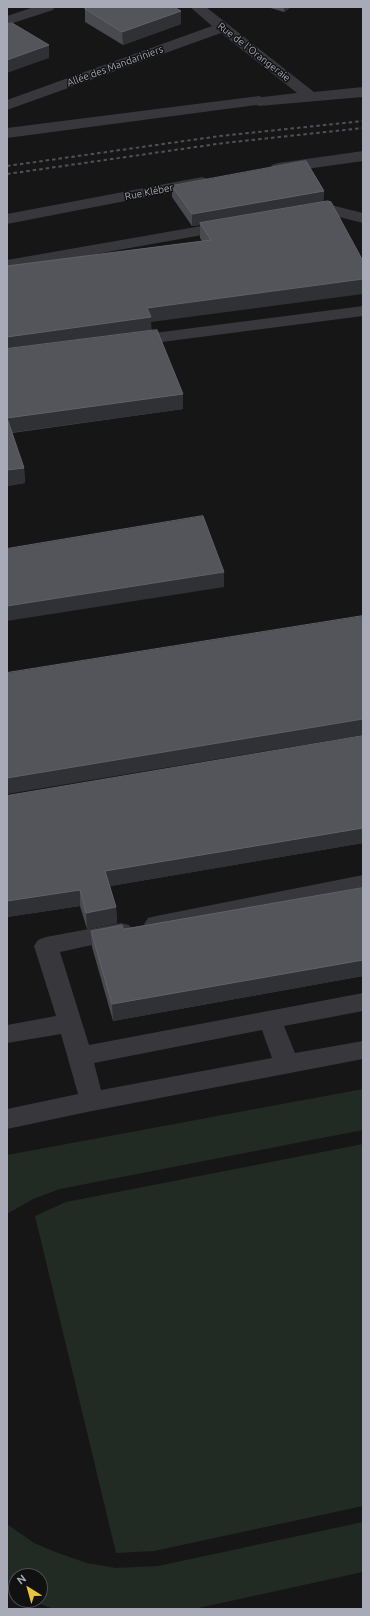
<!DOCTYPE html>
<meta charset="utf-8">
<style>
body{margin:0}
#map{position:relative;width:370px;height:1616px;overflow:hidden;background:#161617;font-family:Ubuntu,sans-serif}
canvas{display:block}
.frame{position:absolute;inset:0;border:8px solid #a8abb7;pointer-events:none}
.north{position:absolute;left:8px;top:1568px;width:40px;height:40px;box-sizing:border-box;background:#111112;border:1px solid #4d4f54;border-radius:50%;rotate:323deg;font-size:11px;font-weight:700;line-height:16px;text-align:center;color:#a8abb7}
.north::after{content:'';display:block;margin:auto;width:14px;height:18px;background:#eac33b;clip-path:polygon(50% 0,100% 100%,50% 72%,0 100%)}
</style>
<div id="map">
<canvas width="370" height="1616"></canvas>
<div class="frame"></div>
<div class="north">N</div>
</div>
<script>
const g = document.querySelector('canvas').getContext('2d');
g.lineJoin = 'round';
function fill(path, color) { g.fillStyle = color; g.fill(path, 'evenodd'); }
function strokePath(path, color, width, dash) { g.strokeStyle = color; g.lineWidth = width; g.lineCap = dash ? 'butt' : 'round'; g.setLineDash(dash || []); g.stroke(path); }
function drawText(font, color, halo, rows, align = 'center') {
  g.font = font + ' Ubuntu,sans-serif'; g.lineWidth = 3; g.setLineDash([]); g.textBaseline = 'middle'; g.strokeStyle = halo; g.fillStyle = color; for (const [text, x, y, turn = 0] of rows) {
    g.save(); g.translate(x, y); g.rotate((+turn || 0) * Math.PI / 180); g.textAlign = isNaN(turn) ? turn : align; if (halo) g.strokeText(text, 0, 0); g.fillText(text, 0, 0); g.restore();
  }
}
const green = new Path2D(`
 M363,1089V1130L60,1189L33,1199L7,1214V1155Z
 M363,1144V1506L154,1551L116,1553L35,1216L66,1202Z
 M363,1522V1572L194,1609H54L29,1600H40V1576H16V1593L7,1588V1524L34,1543L58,1553L87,1563L116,1568L158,1566Z`);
const service = new Path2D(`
 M327,204L363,213V223L327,214L307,218L301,216L299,213L301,210Z
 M230,221L236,223L238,226L236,229L7,270V260Z
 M363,306V316L131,346L125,345L122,341L125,337L131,336Z
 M363,875V891L156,932L148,930L144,924L148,918L156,916Z
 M121,923L129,925L133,931L129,937L60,952L89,1045L363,993V1011L284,1026L295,1053L363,1041V1059L92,1111L7,1129V1109L78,1094L61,1034L7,1043V1025L56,1016L34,946L38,940L46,937ZM262,1030L272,1058L101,1090L94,1063Z`);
const pedestrian = new Path2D(`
 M259,96L264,98L267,101L264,104L7,138V128Z`);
const minor = new Path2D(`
 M34,7H55L53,10L7,25V16Z
 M190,7H206L314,92L363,87V97L259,106L254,104L251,101L254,98L297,93L221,33L7,110V100L212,26Z`);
const tertiary = new Path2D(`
 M363,151V161L278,173L272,171L270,168L272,165L278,163Z
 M202,177L208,179L210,182L208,185L7,224V214Z`);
const rail = new Path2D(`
 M7,166L220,136L363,121
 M7,174L224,143L363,128`);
const wall = new Path2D(`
 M267,7H291L284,12Z
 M85,9L181,11V24L123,45L85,22Z
 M172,186L324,191L323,202L151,322V330L183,409L12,433L24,468L25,483L7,486V266L202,241L200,238V225L192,226L172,197Z
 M363,736V843L110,886L116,907L117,923L87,929L80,906L7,917V796Z
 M363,888V976L113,1021L92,947L91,931L123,929Z`);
const shadedWall = new Path2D(`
 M284,7H291L284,12Z
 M181,11V24L123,45L122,32Z
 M49,45V58L7,73V60Z
 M324,191L323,203L200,223V225L192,226V214Z
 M363,279V294L151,322L152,332L7,352V337L147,308Z
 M183,394V409L8,433L7,418Z
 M24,468L25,483L7,486V470Z
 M224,572V587L7,621V606Z
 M363,719V735L7,794V778Z
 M363,828V843L105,887V871Z
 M80,890V906L7,917V901Z
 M116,907L117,923L87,929L86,913Z
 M363,960V976L113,1021L112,1004Z`);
const building = new Path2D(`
 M91,7H174L181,11L122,32L85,9Z
 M12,23L49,45L7,60V24Z
 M306,161L324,191L192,214L172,186Z
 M328,201L331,202L363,261V279L147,308L151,317L7,337V266L211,240L200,223Z
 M157,330L183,394L7,418L24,468L7,470V349Z
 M203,516L224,572L7,606V549Z
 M363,616V719L7,778V673Z
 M363,736V828L105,871L116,907L86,913L80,890L7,901V796Z
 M363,888V960L112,1004L91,931L122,925L123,929Z`);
const farStreetnames = [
 ["Rue de l'Orangeraie",254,52,38],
 ["Allée des Mandariniers",115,66,-20],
 ["Rue Kléber",149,192,-11]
];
fill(green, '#222a24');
fill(service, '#37373c');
fill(pedestrian, '#37373c');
fill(minor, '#37373c');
fill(tertiary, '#37373c');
strokePath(rail, '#505157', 2, [3.5, 3]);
fill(wall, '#494a4f');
fill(shadedWall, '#303134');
fill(building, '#53555a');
strokePath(building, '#616269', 1);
drawText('10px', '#a8abb7', '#111112', farStreetnames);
</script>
